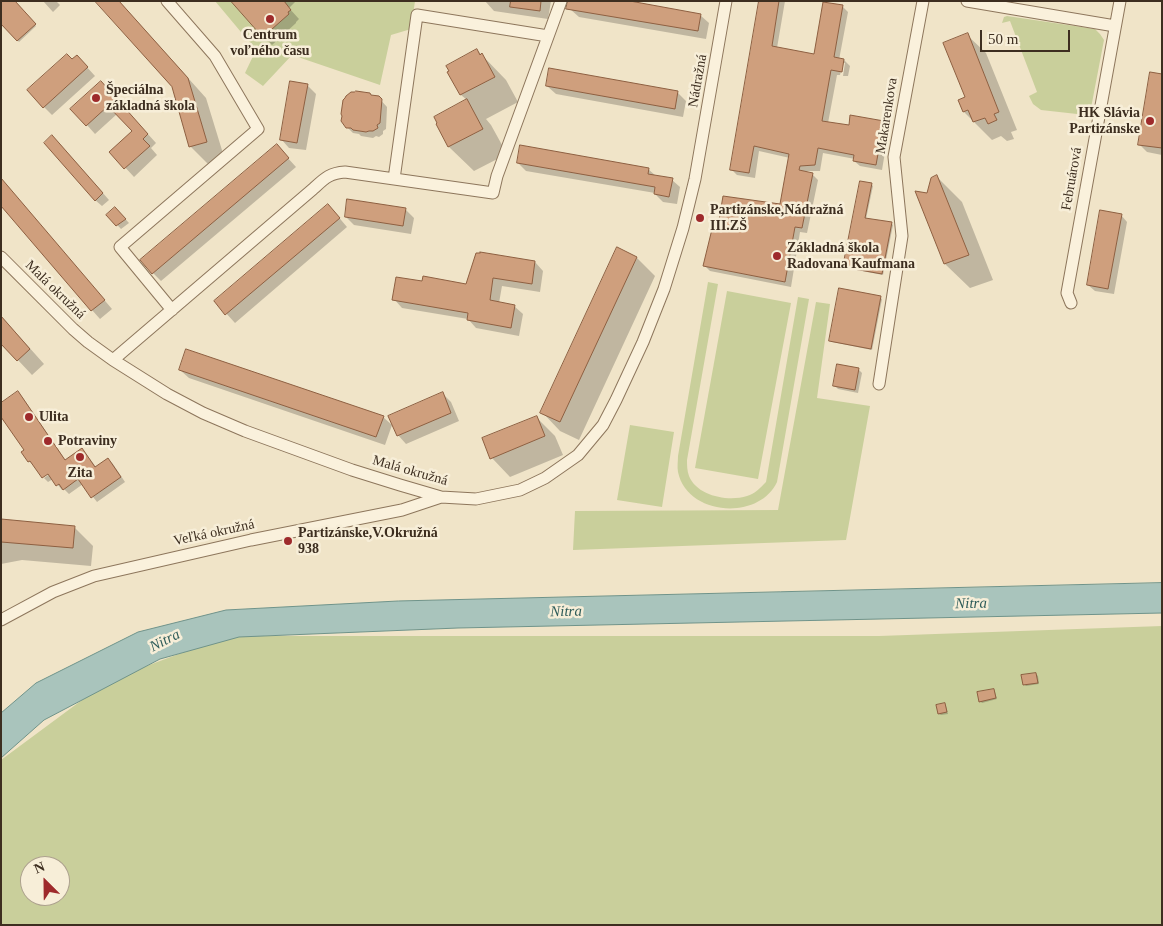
<!DOCTYPE html>
<meta charset="utf-8">
<style>
body{margin:0}
#map{position:relative;width:1163px;height:926px;overflow:hidden;background:#f0e4c8;font-family:"Times New Roman",serif}
canvas{display:block}
.frame{position:absolute;inset:0;border:2px solid #3d2e20;pointer-events:none}
.north{position:absolute;left:20px;top:856px;width:50px;height:50px;box-sizing:border-box;background:#f7eed8;border:1px solid #ada18e;border-radius:50%;rotate:337deg;font-size:14px;font-weight:700;line-height:20px;text-align:center;color:#3d2e20}
.north::after{content:'';display:block;margin:auto;width:18px;height:22px;background:#9e2a2b;clip-path:polygon(50% 0,100% 100%,50% 72%,0 100%)}
.scale{position:absolute;left:980px;top:30px;width:90px;height:22px;box-sizing:border-box;border:2px solid #3d2e20;border-top:0;padding-left:6px;font-size:15px;line-height:18px;white-space:nowrap;color:#3d2e20;-webkit-text-stroke:4px #f7eed8;paint-order:stroke}
</style>
<div id="map">
<canvas width="1163" height="926"></canvas>
<div class="frame"></div>
<div class="north">N</div>
<div class="scale">50 m</div>
</div>
<script>
const g = document.querySelector('canvas').getContext('2d');
g.lineJoin = 'round';
function fill(path, color) { g.fillStyle = color; g.fill(path, 'evenodd'); }
function strokePath(path, color, width, dash) { g.strokeStyle = color; g.lineWidth = width; g.lineCap = dash ? 'butt' : 'round'; g.setLineDash(dash || []); g.stroke(path); }
function drawText(font, color, halo, rows, align = 'center') {
  g.font = font + ' "Times New Roman",serif'; g.lineWidth = 5; g.setLineDash([]); g.textBaseline = 'middle'; g.strokeStyle = halo; g.fillStyle = color; for (const [text, x, y, turn = 0] of rows) {
    g.save(); g.translate(x, y); g.rotate((+turn || 0) * Math.PI / 180); g.textAlign = isNaN(turn) ? turn : align; if (halo) g.strokeText(text, 0, 0); g.fillText(text, 0, 0); g.restore();
  }
}
const green = new Path2D(`
 M215,1H415L411,29L391,35L380,85L292,55L263,86L245,73L256,50Z
 M1007,16L1095,29L1100,34L1104,40L1091,108L1085,113L1077,114L1041,110L1033,104L1029,96L1037,92L1010,21L1002,23L1004,17Z
 M708,282L718,284L687,460C687,465 687,471 689,476C697,496 728,502 747,496C755,494 760,488 766,482L798,297L809,299L777,482C759,521 687,516 678,472C677,467 678,461 678,456Z
 M727,291L791,303L758,479L695,468Z
 M816,302L830,304L817,398L870,406L846,540L573,550L575,511L778,510Z
 M630,425L674,432L662,507L617,500Z
 M1162,626V925H1V760L109,680L227,636H879ZM30,866H60V896H30Z`);
const water = new Path2D(`
 M1162,583V613L458,628L239,637L160,659L44,720L1,758V713L36,683L138,632L226,610L398,601Z`);
const shadow = new Path2D(`
 M14,1L36,26L19,42L1,22Z
 M43,1H56L60,5L53,12Z
 M119,1L206,98L225,160L209,165L191,147L173,86Z
 M232,1H296L289,8L299,19L296,22V23L272,45Z
 M485,1H551L548,19L494,11Z
 M760,1H785L777,48L815,55L842,6L848,12L839,60H844L850,66L848,76H843L845,63H843L840,75H837L828,123L850,127L884,122L889,128L882,170L860,166L854,161L855,159L823,153L820,171H804L812,174L818,180L807,233L800,232L791,287L710,271L705,266L719,227L781,206L790,158L759,151L755,178L737,175L731,169Z
 M570,9L700,15L709,23L706,39L579,17Z
 M967,35L986,53L1017,130L1011,132L1014,139L1007,141L1001,136L992,140L964,112L966,97Z
 M477,50L506,80L518,102L486,119L491,125L507,154L474,171L449,147L437,124L467,100L461,95L449,73Z
 M72,61L85,65L95,76L52,115L44,107Z
 M1162,75V155L1147,152L1139,144Z
 M308,86L316,94L306,150L289,148L281,139Z
 M547,86L677,92L686,101L683,117L556,94Z
 M109,91L156,143L151,148L157,155L134,177L111,152L134,131L117,114L95,134L87,125Z
 M371,96L378,97L387,107L386,129L383,131V134L379,137L376,136L373,138L361,136L359,134L353,133L347,127Z
 M59,143L109,200L102,206L95,200Z
 M277,146L296,167L161,281L153,273Z
 M518,163L648,169L656,176L672,180L680,187L677,204L663,202L655,194V193L526,171Z
 M937,177L962,202L993,280L970,288L945,264L917,193L928,195Z
 M1,179L112,309L100,319L92,310Z
 M871,184L873,186L866,219L891,223L893,225L883,275L846,268L845,267Z
 M405,209L414,218L411,234L354,225L346,217Z
 M119,212L129,223L121,229L108,215Z
 M336,214L347,227L235,323L215,301Z
 M1121,215L1127,222L1114,294L1095,291L1088,285Z
 M482,253L535,262L543,271L540,292L502,286L499,303L514,306L523,314L519,336L476,328L468,319L402,308L394,299L422,283L467,285Z
 M637,258L655,276L579,440L560,431L542,412Z
 M880,298L882,299L872,350L832,342L830,340Z
 M1,316L44,364L32,375L1,342Z
 M858,369L862,373L858,393L838,389L834,385Z
 M180,370L383,417L392,425L385,445L189,378Z
 M18,393L23,398L66,461L82,450L87,455L96,467L108,459L113,464L125,482L97,502L83,484L69,494L64,489L62,490L53,479L48,482L44,478L54,471L34,466L29,461L25,451Z
 M442,393L451,402L459,421L406,444L398,435Z
 M536,417L555,436L563,455L510,477L492,458Z
 M1,521L74,527L93,546L91,566L22,560L1,564Z
 M1036,674L1038,676L1039,684L1026,686L1024,684Z
 M994,690L995,692L997,699L982,703L980,701Z
 M944,704L946,706L948,714L941,715L939,714Z`);
const building = new Path2D(`
 M1,1H15L36,24L17,41L1,24Z
 M95,1H119L188,78L207,142L189,147L172,87Z
 M231,1H284L291,10L288,12L289,14L263,37Z
 M511,1H541L540,11L510,7Z
 M568,1H630L701,14L698,31L566,9Z
 M759,1H779L772,46L814,54L823,2L843,5L834,57L844,59L842,72L831,70L822,121L849,125L850,115L884,121L876,165L853,161L854,155L818,148L815,165L800,166L799,170L813,173L802,228L795,227L785,282L703,266L713,225L718,226L723,196L780,204L789,154L754,146L749,173L730,170Z
 M968,33L999,112L994,114L997,120L988,124L985,118L973,122L968,110L963,112L958,100L965,97L943,43Z
 M477,49L480,55L482,53L495,77L460,95L447,72L449,71L446,66Z
 M67,54L72,59L77,55L88,67L43,108L27,90Z
 M549,68L678,91L675,109L546,86Z
 M1150,72L1162,74V148L1138,145Z
 M101,81L148,134L143,139L150,146L124,169L109,152L132,131L108,106L86,126L70,109Z
 M290,81L308,84L297,143L280,140Z
 M356,91L370,93L371,95L379,96L382,99L380,123L377,125L378,128L373,131H369L366,132L353,130L351,128H346L341,121L342,116L341,114L343,100L345,98L346,96L351,92H354Z
 M467,99L483,129L448,147L436,124L437,123L434,117Z
 M52,135L103,193L95,201L44,143Z
 M277,144L289,158L152,274L140,260Z
 M520,145L649,168L648,174L673,178L669,197L654,194L655,187L517,163Z
 M937,175L969,255L944,264L915,191L927,193L931,178Z
 M1,178L105,300L91,311L1,206Z
 M860,181L872,183L865,218L892,222L882,274L843,267Z
 M347,199L406,208L403,226L345,217Z
 M328,204L340,218L225,315L214,301Z
 M115,207L126,219L116,226L106,215Z
 M1100,210L1122,214L1108,289L1087,285Z
 M617,247L637,257L560,422L540,413Z
 M480,252L535,261L532,284L493,278L490,300L515,305L511,328L467,320L468,313L392,300L396,277L422,281L423,276L466,284L476,253H480Z
 M839,288L881,296L871,349L829,341Z
 M1,316L30,349L17,361L1,344Z
 M186,349L384,416L376,437L179,370Z
 M837,364L859,368L855,390L833,386Z
 M18,391L65,460L82,448L95,467L108,458L121,477L91,498L78,479L63,490L59,484L56,486L48,474L42,478L30,461L28,462L21,452L24,450L1,417V403Z
 M443,392L451,413L397,436L388,416Z
 M537,416L545,436L490,459L482,438Z
 M1,519L75,526L73,548L1,542Z
 M1036,673L1038,683L1023,685L1021,675Z
 M994,689L996,698L979,702L977,692Z
 M945,703L947,712L938,714L936,705Z`);
const minor = new Path2D(`
 M167,1L215,56L258,129L120,247L172,310
 M967,1L1115,26
 M394,179L417,15L548,36
 M1,257L73,329L88,342L113,360L167,394L203,413L245,431L352,470L400,485L441,497L476,499L520,490L545,478L578,455L603,425L616,400L643,342L664,289L683,228L695,179L726,1
 M1071,303L1067,293L1120,1
 M113,360L313,189C324,179 329,173 345,172L493,193L497,176L561,1
 M879,384L902,236L894,157L923,1
 M1,620L53,592L94,576L251,540L402,510L441,497`);
const markers = [
 [270,19,5,"#9e2a2b"],
 [96,98,5,"#9e2a2b"],
 [1150,121,5,"#9e2a2b"],
 [700,218,5,"#9e2a2b"],
 [777,256,5,"#9e2a2b"],
 [29,417,5,"#9e2a2b"],
 [48,441,5,"#9e2a2b"],
 [80,457,5,"#9e2a2b"],
 [288,541,5,"#9e2a2b"]
];
const poiNames = [
 ["Centrum",270,35,"center"],
 ["voľného času",270,51,"center"],
 ["Špeciálna",106,90],
 ["základná škola",106,106],
 ["HK Slávia",1140,113,"right"],
 ["Partizánske",1140,129,"right"],
 ["Partizánske,Nádražná",710,210],
 ["III.ZŠ",710,226],
 ["Základná škola",787,248],
 ["Radovana Kaufmana",787,264],
 ["Ulita",39,417],
 ["Potraviny",58,441],
 ["Zita",80,473,"center"],
 ["Partizánske,V.Okružná",298,533],
 ["938",298,549]
];
const streetNames = [
 ["Nádražná",698,81,-80],
 ["Makarenkova",887,116,-81],
 ["Februárová",1072,179,-80],
 ["Malá okružná",55,290,44],
 ["Malá okružná",410,471,16],
 ["Veľká okružná",214,533,-12]
];
const waterNames = [
 ["Nitra",971,604,-1],
 ["Nitra",566,612,-1],
 ["Nitra",165,641,-27]
];
fill(green, '#c9cf9b');
fill(water, '#a9c4bc');
strokePath(water, '#6f938a', 1);
fill(shadow, '#0003');
fill(building, '#cf9f7d');
strokePath(building, '#8d5f41', 1);
strokePath(minor, '#8d765c', 13);
strokePath(minor, '#faf1dc', 11);
for (const [x, y, r, color] of markers) { const dot = new Path2D(); dot.arc(x, y, r, 0, 2 * Math.PI); g.fillStyle = color; g.fill(dot); strokePath(dot, '#f7eed8', 2); }
drawText('bold 14px', '#3d2e20', '#f7eed8', poiNames, 'left');
drawText('14px', '#3d2e20', '#f7eed8', streetNames);
drawText('italic 15px', '#2f5d5a', '#f7eed8', waterNames);
</script>
